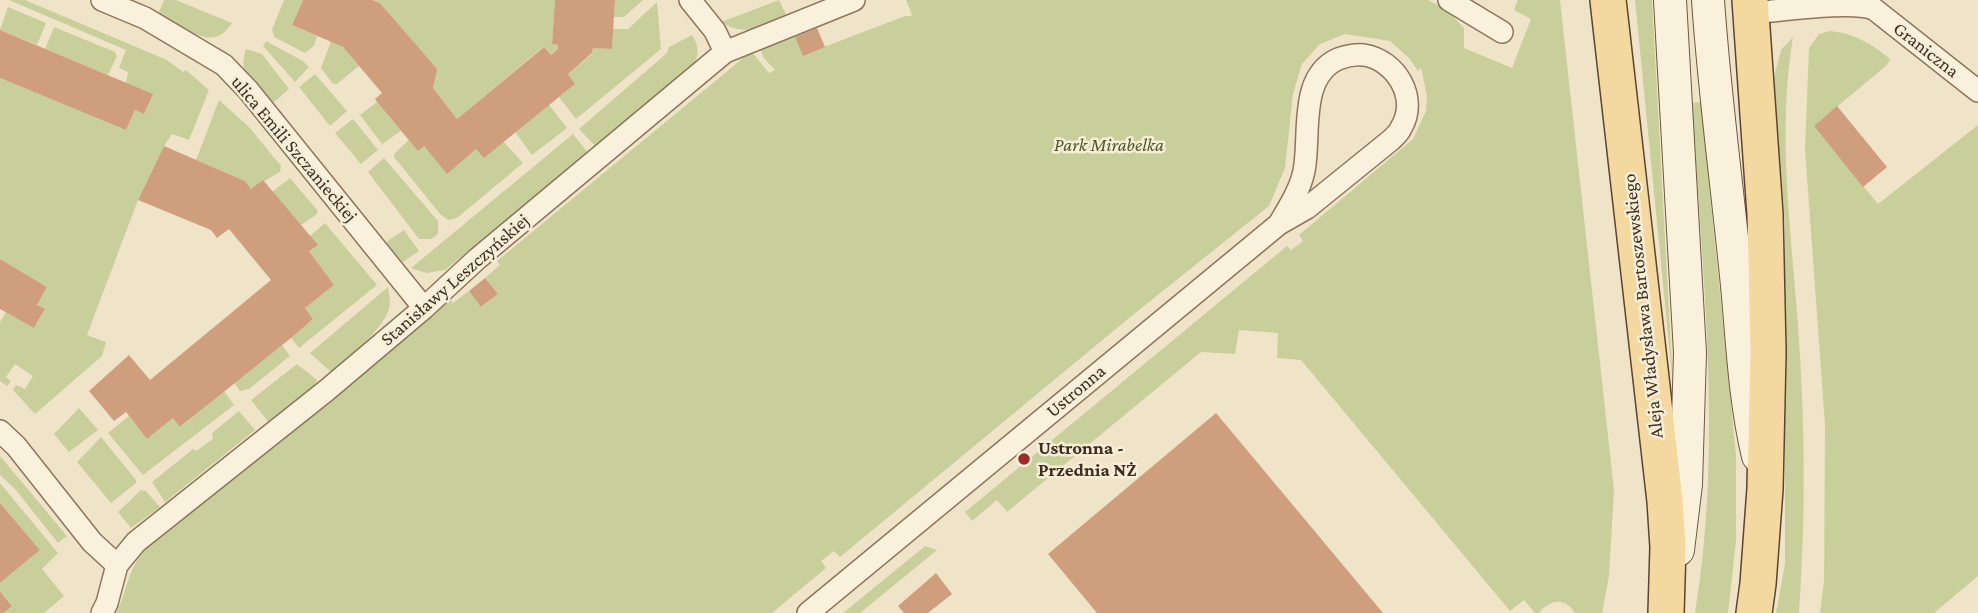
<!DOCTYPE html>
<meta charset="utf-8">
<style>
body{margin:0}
canvas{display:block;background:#f0e4c8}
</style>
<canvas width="1978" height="613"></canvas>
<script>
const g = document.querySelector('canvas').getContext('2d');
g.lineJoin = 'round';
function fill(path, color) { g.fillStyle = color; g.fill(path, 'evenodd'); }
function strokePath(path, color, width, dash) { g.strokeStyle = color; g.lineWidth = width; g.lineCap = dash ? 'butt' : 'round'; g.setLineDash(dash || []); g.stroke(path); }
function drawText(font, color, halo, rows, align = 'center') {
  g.font = font + ' "Crimson Pro",serif'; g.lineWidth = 5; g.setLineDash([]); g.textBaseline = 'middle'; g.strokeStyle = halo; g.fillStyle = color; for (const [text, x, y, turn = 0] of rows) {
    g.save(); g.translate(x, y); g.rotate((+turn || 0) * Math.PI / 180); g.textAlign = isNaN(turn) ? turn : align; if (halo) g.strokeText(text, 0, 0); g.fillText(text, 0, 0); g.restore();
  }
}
const green = new Path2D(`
 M9,0H25L167,60L183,72L186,70L209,90L189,140L172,134L164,146L138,200L87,335L106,342L102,356L35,414L13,390L16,385L25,389L33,376L15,364L6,377L11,381L7,386L0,381V322L6,312L34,328L45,310L37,305L47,287L0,259V78L126,130L135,110L144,114L152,94L126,83L128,72L119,68L126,50Z
 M164,0H176L232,23C212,55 184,26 158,14Z
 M284,0H303L292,25L317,36L314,46L305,53L274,37L272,29Z
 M372,0H555L552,44L558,45V49L551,55L543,47L457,119L433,88L436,69L380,3Z
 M615,0H643L624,17H614Z
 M779,0L788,18C762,27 746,37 721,22Z
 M906,0H1428L1447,10L1464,28V48L1512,68L1531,19L1514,10L1518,0H1560L1614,490L1609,576L1602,613H1575C1565,597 1550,599 1539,613H1535L1524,600L1510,611L1301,360L1277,358L1278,333L1239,330L1235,354L1201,352L1007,512L997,500L972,521L965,512L1287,246L1291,250L1303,241L1299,235L1413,139L1426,111L1427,96L1421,68L1418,71L1409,58L1390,41L1345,34L1320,44L1302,64L1293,94L1285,168L1269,206L1134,314L840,557L834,551L821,561L826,568L772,613H116C129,588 125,574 145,550L327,390L336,394L450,299L453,303L469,291L482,307L498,294L485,278L500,265L497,261L742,59L752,52L769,73L775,70L763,57L761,50L795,37L803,55L905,16H910L912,15Z
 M1635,0H1652L1673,385Z
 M657,2L661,49L576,119L559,97L575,84L568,74L592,54L593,48L612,49L613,29H628Z
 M8,7L46,23L37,45L0,30Z
 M54,27L115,52L117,56L108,75L45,49Z
 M1830,31C1854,33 1872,44 1890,59L1887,65L1814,126L1878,204L1978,125V576L1934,613H1820L1824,581L1825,425L1805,149L1809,48L1819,34Z
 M692,35C700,48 699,56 692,68L597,148L579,129L667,53L669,47Z
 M1793,37C1777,134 1791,228 1798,325C1805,421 1806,516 1799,613H1776L1785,563V224L1774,77L1781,50Z
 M266,41L303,61L309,67L295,82L263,46Z
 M331,41L343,47L359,66L337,84H333L321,68Z
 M246,49L262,54L289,89L273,103C256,86 236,76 246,49Z
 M315,74L347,111L330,126L299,87Z
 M219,100L249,127L281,166L280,172L251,189L245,181L196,160Z
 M377,102L401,131L382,144L360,115Z
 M1701,102L1736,455V541L1728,613H1695C1723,445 1702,271 1692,103Z
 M549,105L567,128L532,155L515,132Z
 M353,119L378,150L361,164L335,133Z
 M573,134L589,154L445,270L426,273L411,268Z
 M409,140L424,146L447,173L476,149L504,142L523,163L457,218L448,220L440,214L394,157L395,153Z
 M384,158L438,221V234L431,239H419L368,172Z
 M290,178L318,211L316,215L301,225L272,192Z
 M325,223L377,285L299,348L291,338L313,319L305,308L334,285L309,251L317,245L310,236Z
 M404,230L419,251L403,262L386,242Z
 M388,287C389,294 391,302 389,309C380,334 350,354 331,372L310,353Z
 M282,345L290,356L249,389L240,391L234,383Z
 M297,364L317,380L316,386L270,424L251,400Z
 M224,391L234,405L143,475L108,433L129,416L147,439L173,418L181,427Z
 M79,408L98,430L69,452L54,434Z
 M239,411L255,430L165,502L152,482L193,449L196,451L213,439L212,433Z
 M101,437L136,480V483L111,503L77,462Z
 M0,456L67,536L58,543L15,489L0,475Z
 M0,483L58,553L42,569L64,596L44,613H3L12,605L0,591V583L40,550L0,503Z
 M141,490L146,491L160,507L131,528L118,512Z
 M925,546L937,550L860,613H843Z`);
const building = new Path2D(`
 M303,0H372L380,3L437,69L433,88L457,119L544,47L551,55L558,49V45L552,44L555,0H615L612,49L593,48L592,53L568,74L575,84L484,158L476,149L447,174L424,146L418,151L377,102L375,99L382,93L343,47L292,25Z
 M817,28L825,47L803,56L795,37Z
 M0,30L153,94L144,114L135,110L126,130L0,78Z
 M1837,106L1887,167L1863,187L1814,126Z
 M164,146L245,181L251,189L263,180L318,245L309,251L334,285L305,308L313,319L291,338L180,427L173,418L147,439L126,412L114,421L89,391L129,355L150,380L271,280L229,229L217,238L211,230L138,200Z
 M0,259L47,287L37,305L45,309L34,328L0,309Z
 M485,278L498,294L481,307L469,291Z
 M1216,413L1383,613H1097L1048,554Z
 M0,503L40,550L0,583Z
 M936,573L952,594L928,613H904L898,606Z
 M0,591L12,606L3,613H0Z`);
const street = new Path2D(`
 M102,0L145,18L224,65L248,90L424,308
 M690,0L715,31L725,52
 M1449,0L1502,32
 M1750,13C1781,11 1851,0 1874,9L1978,91
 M0,431L16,446L92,542L117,565
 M102,613L107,603L117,565L136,542L327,390L424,308L477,259L725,52L854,0
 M808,613L1279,224L1307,208L1391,140C1394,137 1399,133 1401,128C1419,98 1396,60 1364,55C1356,54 1345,56 1338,59C1298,77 1311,136 1304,171C1300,190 1289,207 1279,224`);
const secondary = new Path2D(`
 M1670,0L1690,353L1686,484L1678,550
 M1708,0C1714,89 1726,177 1735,266C1742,329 1743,394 1758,456`);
const primary = new Path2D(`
 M1608,0L1665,501L1668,547L1666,613
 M1750,0L1765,214L1768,352L1765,489L1758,584L1754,613`);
const markers = [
 [1024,459,7,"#9e2a2b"]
];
const streetNames = [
 ["Graniczna",1926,50,38],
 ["ulica Emili Szczanieckiej",294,149,50],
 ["Stanisławy Leszczyńskiej",455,280,-41],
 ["Aleja Władysława Bartoszewskiego",1643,306,-96],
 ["Ustronna",1076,391,-40]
];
const parkNames = [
 ["Park Mirabelka",1109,145]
];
const poiNames = [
 ["Ustronna -",1038,448],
 ["Przednia NŻ",1038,470]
];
fill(green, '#c9cf9b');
fill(building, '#cf9f7d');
strokePath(street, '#8d765c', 24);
strokePath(secondary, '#6f573f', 34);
strokePath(primary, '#5b4430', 38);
strokePath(street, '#faf1dc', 21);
strokePath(secondary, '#faf1dc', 32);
strokePath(primary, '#f3d9a0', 35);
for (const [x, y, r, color] of markers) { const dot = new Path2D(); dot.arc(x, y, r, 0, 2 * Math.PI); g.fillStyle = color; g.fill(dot); strokePath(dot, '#f7eed8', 2.5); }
drawText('19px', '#3d2e20', '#f7eed8', streetNames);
drawText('italic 19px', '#4d5a26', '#f7eed8', parkNames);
drawText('bold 19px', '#3d2e20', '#f7eed8', poiNames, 'left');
</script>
